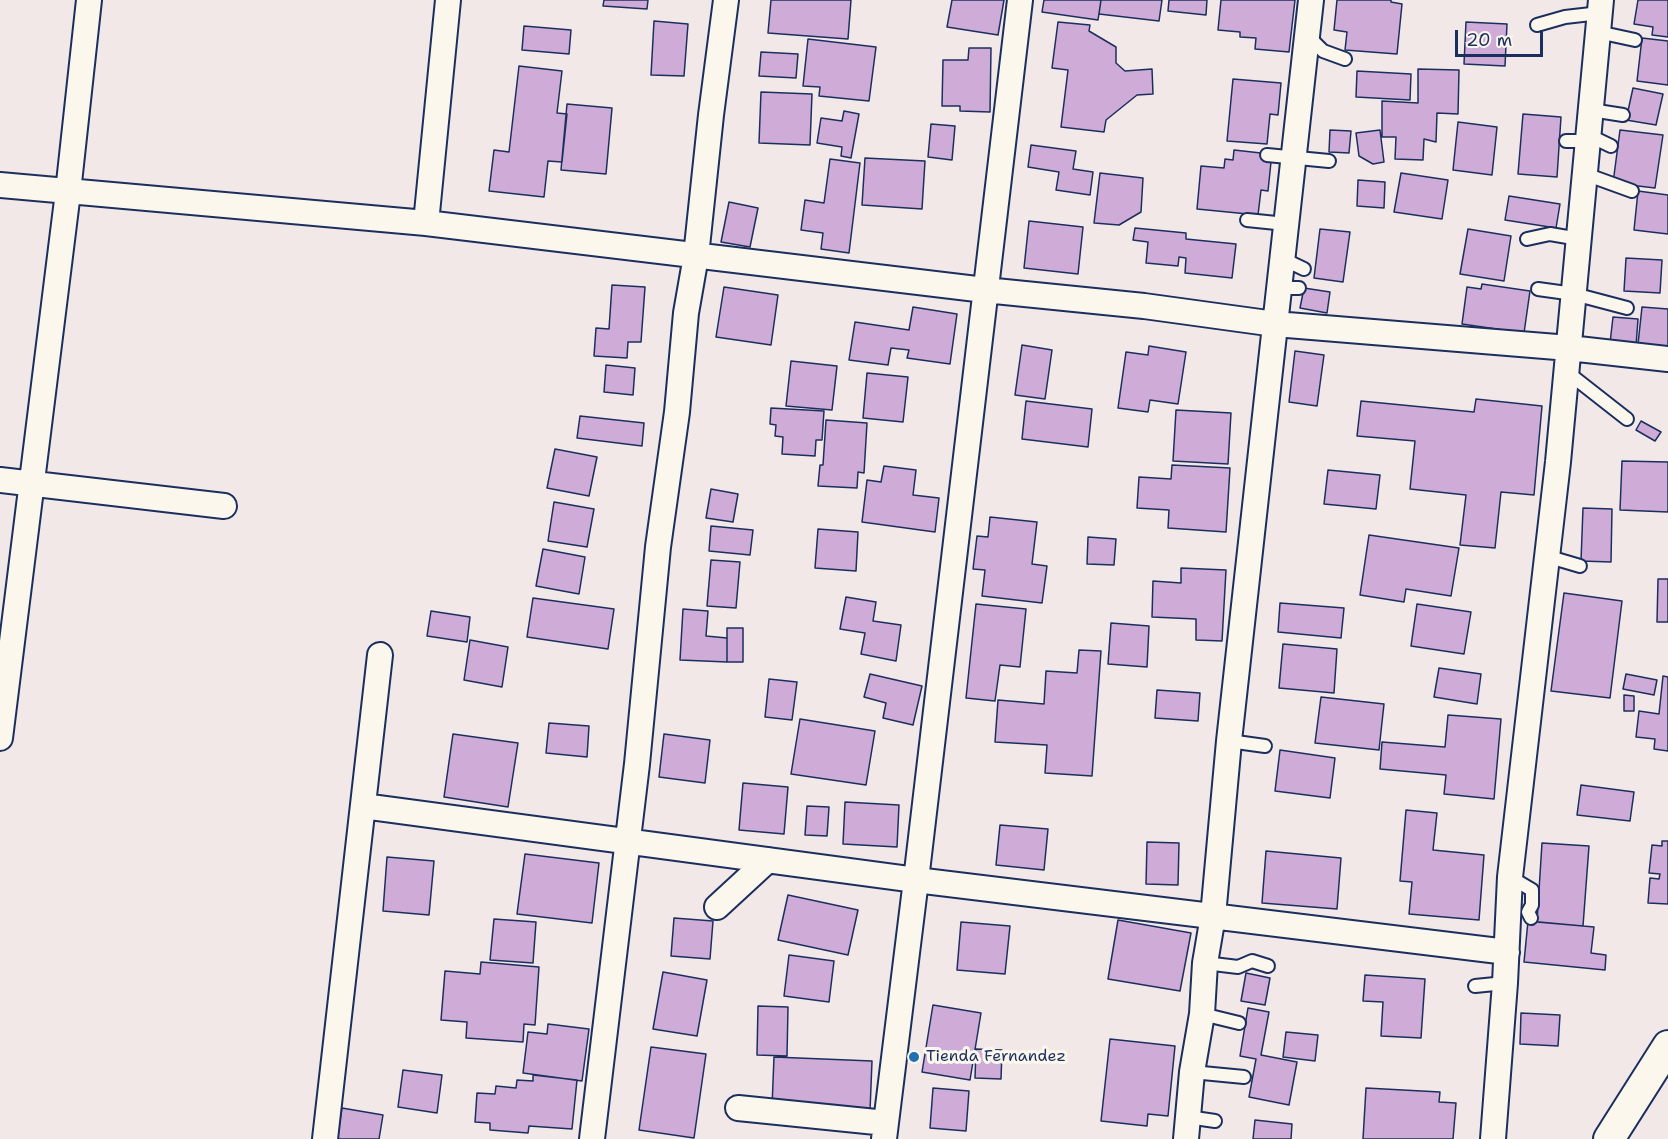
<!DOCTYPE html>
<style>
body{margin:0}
#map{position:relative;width:1668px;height:1139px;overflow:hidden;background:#f2e8e8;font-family:"Shantell Sans",sans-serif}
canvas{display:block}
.scale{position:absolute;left:1455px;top:30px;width:88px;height:27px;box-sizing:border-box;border:3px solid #1b2f5e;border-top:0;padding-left:8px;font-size:18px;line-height:21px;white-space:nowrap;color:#1b2f5e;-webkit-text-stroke:4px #fbf7ec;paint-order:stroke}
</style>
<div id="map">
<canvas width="1668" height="1139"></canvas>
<div class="scale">20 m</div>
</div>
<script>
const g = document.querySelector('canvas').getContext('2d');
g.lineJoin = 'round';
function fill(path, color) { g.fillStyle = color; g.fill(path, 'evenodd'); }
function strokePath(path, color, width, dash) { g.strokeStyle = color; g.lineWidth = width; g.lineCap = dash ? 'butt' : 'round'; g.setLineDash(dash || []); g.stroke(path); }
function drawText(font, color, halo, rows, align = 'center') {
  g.font = font + ' "Shantell Sans",sans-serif'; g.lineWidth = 6; g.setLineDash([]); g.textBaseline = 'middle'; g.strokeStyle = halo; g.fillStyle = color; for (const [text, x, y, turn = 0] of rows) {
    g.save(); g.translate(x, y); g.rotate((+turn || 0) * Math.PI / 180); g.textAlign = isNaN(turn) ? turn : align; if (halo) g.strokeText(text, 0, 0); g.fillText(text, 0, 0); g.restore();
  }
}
const building = new Path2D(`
 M604,0H648L647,9L603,6Z
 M771,0H851L848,39L768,33Z
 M952,0H1004L998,35L947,27Z
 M1044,0H1101L1098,20L1042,12Z
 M1101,0H1162L1159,21L1099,14Z
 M1169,0H1207L1206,15L1168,11Z
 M1221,0H1295L1289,52L1255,49L1256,38L1240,37V32L1218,30Z
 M1337,0H1391V2L1402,4L1397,54L1345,50L1347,32L1334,30Z
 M1638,0H1668V37L1652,35L1653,27L1634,24Z
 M654,21L688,24L684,76L651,75Z
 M1058,22L1090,25L1089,31L1116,47V63L1125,71L1152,69L1153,94L1137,95L1106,120L1104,132L1061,127L1068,70L1052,68Z
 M1466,22L1507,24L1505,66L1464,64Z
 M524,26L571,30L569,54L522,50Z
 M1642,38L1668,41V85L1637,81Z
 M808,39L876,47L869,101L819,96L820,87L803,86Z
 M969,48H991L990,112L960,111V106H942L943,60H968Z
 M761,52L798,54L796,78L759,76Z
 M519,66L562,71L557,113L567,114L562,162L548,161L544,197L489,191L494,150L509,152Z
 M1418,69L1459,70L1458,114L1437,113L1436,142L1424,139L1423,160L1395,159L1396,137H1382V101L1418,103Z
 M1357,71L1411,74L1410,100L1356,97Z
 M1233,79L1281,83L1278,115L1270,114L1267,144L1227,141Z
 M1633,88L1663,94L1656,125L1626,120Z
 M761,92L812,94L810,145L759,143Z
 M567,104L612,108L606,174L561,170Z
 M844,111L859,114L851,158L841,156L842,147L817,143L821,118L842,121Z
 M1523,114L1561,117L1557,177L1518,174Z
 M1458,122L1497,127L1492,175L1453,170Z
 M931,124L955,126L952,160L928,157Z
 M1330,130L1351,131L1349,153L1329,152Z
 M1380,130L1384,162L1373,164L1359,156L1356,133Z
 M1620,130L1663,135L1655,188L1613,183Z
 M1031,145L1076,151L1073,169L1093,172L1090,195L1056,190L1059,172L1028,167Z
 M1234,150L1261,153L1264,161L1271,162L1268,191L1261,190L1258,215L1197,209L1201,166L1224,168L1225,159L1233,160Z
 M865,158L925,161L922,209L862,205Z
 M830,159L860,163L849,253L821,249L823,233L801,230L805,200L824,203Z
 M1100,173L1143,178L1141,212L1119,225L1094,223Z
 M1401,173L1448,180L1442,219L1394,212Z
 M1358,180L1385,182L1384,208L1357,206Z
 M1638,191L1668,195V234L1634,230Z
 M1509,196L1560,204L1556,228L1505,220Z
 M729,202L758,208L750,247L721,242Z
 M1029,221L1083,227L1078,274L1024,268Z
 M1135,228L1186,233V239L1236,244L1232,278L1185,273L1186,258L1179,257L1178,266L1146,263L1148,242L1133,240Z
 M1320,229L1350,232L1343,282L1314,278Z
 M1468,229L1511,236L1504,281L1460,274Z
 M1626,258L1662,260L1660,293L1624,291Z
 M1482,284L1530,291L1524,333L1462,324L1467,287L1481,289Z
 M612,285L645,287L641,342H628L627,358L594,356L596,328L609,329Z
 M724,287L778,295L771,345L716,337Z
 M1304,288L1330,292L1327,313L1300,308Z
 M913,307L957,314L950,364L907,358L909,350L891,348L888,365L849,360L855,322L909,330Z
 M1642,307L1668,309V347L1638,344Z
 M1613,317L1638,319L1636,346L1610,343Z
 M1022,345L1052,350L1045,399L1015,395Z
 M1149,346L1186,352L1178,404L1150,400L1148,412L1118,408L1126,352L1148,355Z
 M1295,351L1324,355L1317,406L1289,402Z
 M791,361L837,366L832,410L786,406Z
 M606,365L635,368L633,395L604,392Z
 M867,373L908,377L903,422L863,418Z
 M1476,399L1542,406L1534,495L1501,492L1495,548L1460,545L1466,495L1410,489L1415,441L1357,436L1361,401L1474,412Z
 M1026,401L1092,409L1088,447L1022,439Z
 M771,408L824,411L822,440H816L815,456L782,454L783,437L775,436L776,425L770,424Z
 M1176,410L1231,413L1228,464L1173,461Z
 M580,416L644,423L642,446L577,438Z
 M826,420L867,423L864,473L858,472L857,488L818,486L820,465H823Z
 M1641,421L1661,432L1655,441L1636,430Z
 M555,449L597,457L589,496L547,488Z
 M1622,461L1668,462V512L1620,510Z
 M1172,465L1230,468L1226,532L1168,528L1169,510L1137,508L1139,477L1171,479Z
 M884,466L916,470L913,495L939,498L935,532L862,522L867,480L881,482Z
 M1328,470L1380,475L1376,509L1324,504Z
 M711,489L738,494L733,522L706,518Z
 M554,502L594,509L587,547L548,541Z
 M1583,508L1612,509L1611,562L1581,561Z
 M990,517L1037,522L1032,564L1047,566L1042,603L982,596L985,570L973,569L977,536L988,537Z
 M711,526L753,530L750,555L709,551Z
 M818,529L858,532L856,571L815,568Z
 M1369,535L1459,548L1451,596L1406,589L1404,602L1360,595Z
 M1088,537L1116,539L1114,565L1087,564Z
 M543,549L585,557L579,594L536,586Z
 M711,560L740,562L736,608L707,606Z
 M1181,568L1226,570L1222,641L1196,640V619L1152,617L1153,581L1181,583Z
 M1658,579H1668V622H1657Z
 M1564,593L1622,601L1610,698L1551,691Z
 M846,597L876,602L873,621L901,625L896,661L861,654L865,633L840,629Z
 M533,598L614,609L608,649L527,637Z
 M1280,603L1344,608L1341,638L1278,632Z
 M976,604L1026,609L1020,667L1000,665L995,701L966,698Z
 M1417,604L1471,612L1464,654L1411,646Z
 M683,609L708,611L706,636L727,638V662L680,660Z
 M431,611L470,617L467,642L427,636Z
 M1111,623L1149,626L1147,667L1108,664Z
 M727,628H743V662H727Z
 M470,640L508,647L502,687L464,680Z
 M1283,644L1337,649L1334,693L1279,688Z
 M1079,650L1101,651L1092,776L1045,773L1047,745L995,742L998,700L1044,704L1046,671L1077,673Z
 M1439,668L1481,674L1477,704L1434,697Z
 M870,674L922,686L913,725L883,718L886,703L864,697Z
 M1626,674L1657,680L1654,695L1623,689Z
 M1663,676L1668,677V751L1654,749L1655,739L1636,737L1639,711L1659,714Z
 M769,679L797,682L792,720L765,717Z
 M1157,690L1200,693L1198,721L1155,718Z
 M1624,695L1634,696V711H1624Z
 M1321,697L1384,704L1379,750L1315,743Z
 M1448,715L1501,719L1494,799L1444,794L1446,775L1380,769L1382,742L1445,747Z
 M800,719L875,731L866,785L791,774Z
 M549,723L589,726L587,757L546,753Z
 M453,734L518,743L508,807L444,797Z
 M664,734L710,740L705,783L659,777Z
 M1280,750L1335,758L1330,798L1275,791Z
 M743,783L788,787L784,834L739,830Z
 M1581,785L1634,792L1630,821L1577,815Z
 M845,802L899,805L897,847L843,844Z
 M807,806L829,807L827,836L805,835Z
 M1406,810L1437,813L1433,850L1484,855L1479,920L1409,914L1412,882L1400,881Z
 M1000,825L1048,829L1044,870L996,865Z
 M1662,841H1668V904L1648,903L1650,878L1659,879L1660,874L1649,873L1652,845L1662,846Z
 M1147,842L1179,843L1178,885L1146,884Z
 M1542,843L1589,846L1583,926L1537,922Z
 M1266,851L1341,858L1337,909L1262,903Z
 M525,854L599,863L592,923L517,914Z
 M387,857L434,861L429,915L383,911Z
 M788,895L858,910L848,955L778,940Z
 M674,918L713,921L710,959L671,956Z
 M494,919L536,922L533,963L490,960Z
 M1118,920L1191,933L1180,991L1108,979Z
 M1528,921L1594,927L1591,953L1606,955L1605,970L1524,962Z
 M961,922L1010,926L1005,974L957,970Z
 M789,955L834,961L829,1002L784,996Z
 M481,962L539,967L535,1025L524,1024L523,1042L466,1038L467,1022L441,1020L445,971L480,974Z
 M663,972L707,980L697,1036L653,1029Z
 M1246,973L1270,978L1265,1005L1241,1001Z
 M1365,975L1425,979L1421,1038L1381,1036L1383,1002L1363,1001Z
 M933,1005L981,1013L970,1080L922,1072Z
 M758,1006L788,1007L787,1056L757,1055Z
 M1248,1008L1269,1012L1261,1055L1297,1062L1289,1105L1249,1097L1256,1059L1240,1056Z
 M1521,1013L1560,1015L1558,1046L1520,1044Z
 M548,1024L589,1029L582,1081L523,1073L528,1032L547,1034Z
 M1286,1032L1318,1035L1315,1061L1283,1057Z
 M1110,1039L1175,1046L1168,1116L1148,1114L1147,1126L1101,1121Z
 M651,1047L706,1054L694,1138L639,1130Z
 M976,1049L1002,1050L1001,1079L975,1078Z
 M774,1057L872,1061L870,1111L772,1107Z
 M403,1070L442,1075L437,1113L398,1107Z
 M533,1075L577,1080L572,1129L529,1126L528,1133L490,1130V1123L475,1122L477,1093L495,1094L496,1086L516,1088L517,1080L533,1081Z
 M933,1088L969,1091L966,1131L930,1128Z
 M1366,1088L1440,1092L1439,1102L1456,1103L1453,1139H1363Z
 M342,1108L383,1115L379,1139H337Z
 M1255,1120L1292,1124L1291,1139H1253Z`);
const service = new Path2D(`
 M1537,25L1565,17L1600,13
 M1598,32L1635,40
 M1307,35L1323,51L1345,59
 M1591,110L1623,115
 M1588,135L1611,146
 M1566,141H1588
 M1267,155L1329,161
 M1585,174L1632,191
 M1247,220L1286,224
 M1527,239L1550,234L1579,239
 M1283,259L1304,269
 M1279,288H1299
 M1538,289L1574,294L1627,308
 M1567,372L1627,419
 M1546,556L1580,566
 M1229,741L1265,746
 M1510,877L1532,890V905L1528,912L1531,918
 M1205,963L1238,967L1252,961L1268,966
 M1475,986L1505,983
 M1202,1014L1239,1023
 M1192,1072L1244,1077
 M1188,1117L1215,1121`);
const minor = new Path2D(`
 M0,185L426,223L985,290L1144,306L1275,324L1569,348L1668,359
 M426,223L448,0
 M0,480L224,506
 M0,738L68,192L89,0
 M363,806L916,880L1507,952
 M717,907L768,860
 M738,1108L886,1123
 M325,1139L380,655
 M592,1139L637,764L658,547L677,412L686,313L696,256L711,115L726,0
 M884,1139L916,880L1020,0
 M1186,1139L1192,1072L1202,1014L1205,963L1213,916L1229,741L1311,0
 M1493,1139L1505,983L1510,877L1558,462L1601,0`);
const tertiary = new Path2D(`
 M1609,1139L1668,1046`);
const markers = [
 [914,1057,6,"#1f6fb2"]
];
const poiNames = [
 ["Tienda Fernandez",926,1057]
];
fill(building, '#ceacd7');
strokePath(building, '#1b2f5e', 1.5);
strokePath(service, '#1b2f5e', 16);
strokePath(minor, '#1b2f5e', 28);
strokePath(tertiary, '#1b2f5e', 34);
strokePath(service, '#fbf7ec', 12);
strokePath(minor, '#fbf7ec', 24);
strokePath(tertiary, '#fbf7ec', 30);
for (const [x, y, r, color] of markers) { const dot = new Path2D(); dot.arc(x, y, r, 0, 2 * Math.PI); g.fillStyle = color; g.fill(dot); strokePath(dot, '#fbf7ec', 2); }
drawText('16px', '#1b2f5e', '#fbf7ec', poiNames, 'left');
</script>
